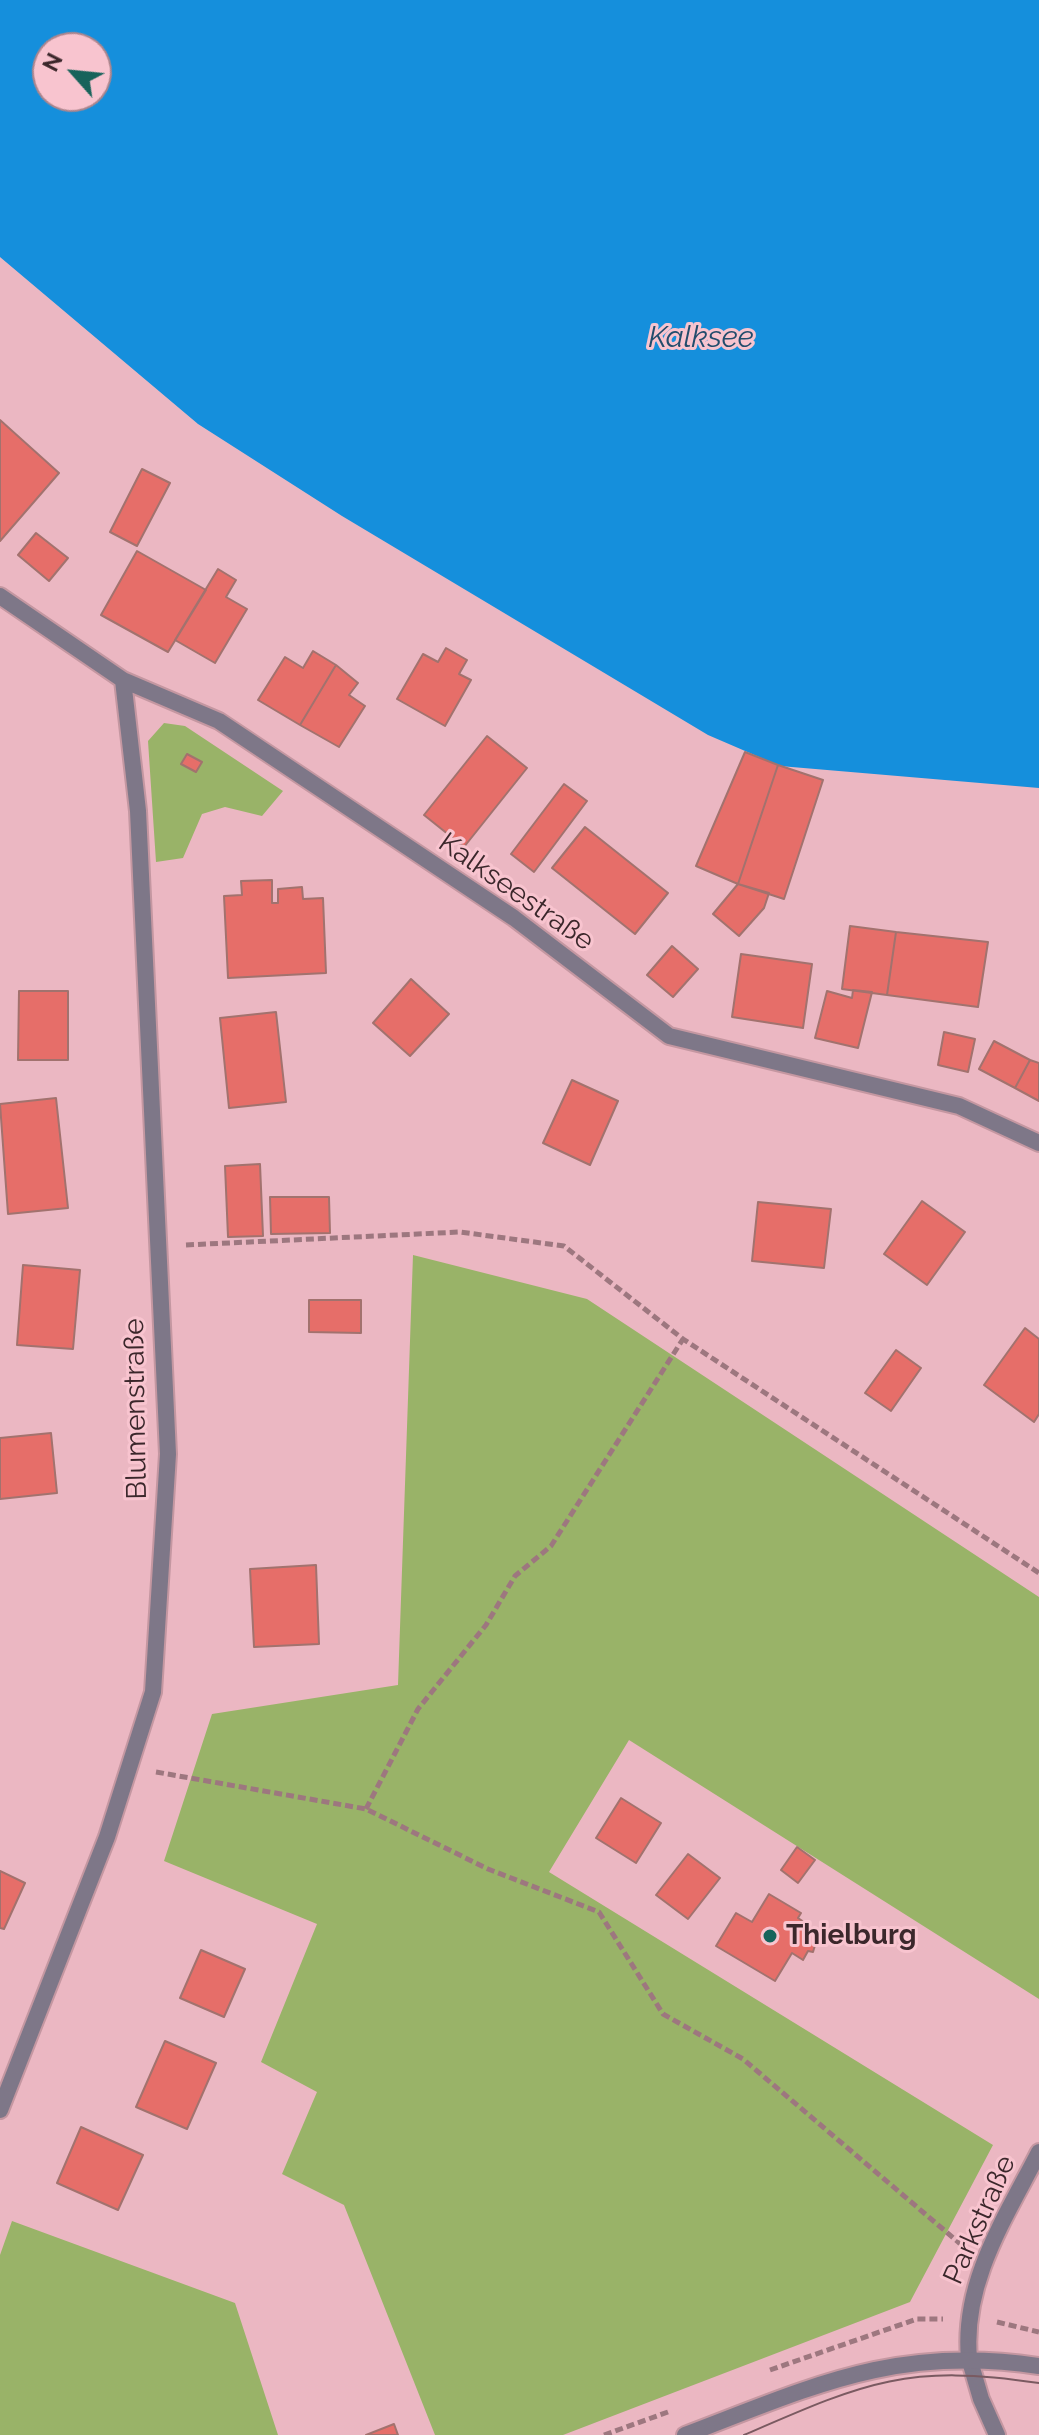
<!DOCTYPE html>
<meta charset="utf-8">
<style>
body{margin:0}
#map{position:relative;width:1039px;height:2435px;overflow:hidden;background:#ebb7c2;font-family:Raleway,sans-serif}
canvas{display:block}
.north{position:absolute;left:32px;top:32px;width:80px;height:80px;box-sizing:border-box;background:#f8c4cf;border:2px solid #ac858d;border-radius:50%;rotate:297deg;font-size:22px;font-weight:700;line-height:32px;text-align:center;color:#3b272b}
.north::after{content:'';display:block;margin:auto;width:28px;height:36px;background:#17635b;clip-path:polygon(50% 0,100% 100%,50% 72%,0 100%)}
</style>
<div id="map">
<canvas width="1039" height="2435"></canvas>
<div class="north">N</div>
</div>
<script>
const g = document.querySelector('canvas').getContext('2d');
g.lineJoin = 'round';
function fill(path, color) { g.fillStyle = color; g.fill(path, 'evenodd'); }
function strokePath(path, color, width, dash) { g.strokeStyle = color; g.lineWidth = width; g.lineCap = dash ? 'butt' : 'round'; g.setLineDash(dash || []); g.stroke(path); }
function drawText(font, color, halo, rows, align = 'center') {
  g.font = font + ' Raleway,sans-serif'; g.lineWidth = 6; g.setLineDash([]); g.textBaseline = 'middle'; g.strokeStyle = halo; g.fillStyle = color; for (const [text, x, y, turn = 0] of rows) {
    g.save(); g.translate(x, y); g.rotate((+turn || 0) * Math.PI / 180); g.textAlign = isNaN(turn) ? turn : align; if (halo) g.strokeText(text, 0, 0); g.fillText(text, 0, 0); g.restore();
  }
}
const green = new Path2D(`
 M164,723L185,726L283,791L262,816L225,807L202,814L183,858L156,862L148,741Z
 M413,1255L587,1299L1039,1597V1999L629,1740L549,1872L993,2145L910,2302L563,2435H435L344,2205L282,2174L317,2092L261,2062L317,1924L164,1861L212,1714L398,1685Z
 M12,2221L235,2303L278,2435H0V2255Z`);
const water = new Path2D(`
 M0,0H1039V788L780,766L708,735L342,516L198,424L0,257ZM48,48H96V96H48Z`);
const building = new Path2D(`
 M0,420L59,473L0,541Z
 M142,469L170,483L137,546L110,532Z
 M36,533L68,558L49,581L18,555Z
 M137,551L206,590L168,652L101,615Z
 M218,569L236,580L226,597L247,609L215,663L175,640Z
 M446,648L467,660L459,674L471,680L445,726L397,699L423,654L438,662Z
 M313,651L336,665L300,725L258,700L285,657L303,668Z
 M336,665L358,683L349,695L365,706L339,747L300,725Z
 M487,736L527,768L464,847L424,815Z
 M745,752L778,765L738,884L696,866Z
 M187,754L202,762L196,772L181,764Z
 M778,765L823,780L784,899L738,884Z
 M564,784L587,801L534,872L511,854Z
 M585,827L668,893L635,934L552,868Z
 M272,880V903H278V889L302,887L303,899L323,898L326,973L228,978L224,896L242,895L241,881Z
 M738,884L769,893L764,908L739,936L713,914Z
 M850,926L896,932L887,995L842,989Z
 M896,932L988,942L978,1007L887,995Z
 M672,946L698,969L673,997L647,975Z
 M741,954L812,964L803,1028L732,1017Z
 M411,979L449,1014L410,1056L373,1023Z
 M853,990L872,992L858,1048L815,1038L827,991L852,998Z
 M19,991H68V1060H18Z
 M276,1012L286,1102L229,1108L220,1018Z
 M944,1032L975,1039L968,1072L938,1065Z
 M994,1041L1030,1060L1015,1088L979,1069Z
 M1030,1060L1039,1063V1101L1015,1088Z
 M572,1080L618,1101L590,1165L543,1143Z
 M56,1098L68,1208L8,1214L0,1104Z
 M260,1164L263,1236L228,1237L225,1166Z
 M270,1197H329L330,1233L271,1234Z
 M922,1201L965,1232L927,1285L884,1254Z
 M758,1202L831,1209L824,1268L752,1261Z
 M23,1265L80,1270L73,1349L17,1345Z
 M309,1300H361V1333L309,1332Z
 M1025,1328L1039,1339V1414L1034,1422L984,1385Z
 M896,1350L921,1368L891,1411L865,1393Z
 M51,1433L57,1493L0,1499V1438Z
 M316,1565L319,1644L254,1647L250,1569Z
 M621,1798L661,1823L636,1863L596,1838Z
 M797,1847L815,1860L798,1883L781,1870Z
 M688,1854L720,1878L688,1919L656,1895Z
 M0,1871L25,1883L4,1929L0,1928Z
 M769,1894L801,1913L798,1918L819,1932L813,1952L808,1951L803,1960L792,1953L775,1981L716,1946L736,1913L752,1922Z
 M201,1950L245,1969L224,2017L180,1998Z
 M165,2041L216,2063L187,2129L136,2107Z
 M81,2127L143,2155L118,2210L57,2183Z
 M394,2424L398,2435H366Z`);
const path = new Path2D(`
 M186,1245L460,1232L564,1246L683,1339L1039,1573
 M156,1772L366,1809L488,1869L599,1912L663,2014L743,2059L964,2247
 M366,1809L418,1709L486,1625L515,1576L551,1546L683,1339
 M997,2322L1039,2332
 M770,2370L917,2319H943
 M604,2435L668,2412`);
const service = new Path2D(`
 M969,2358L981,2399L997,2435`);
const minor = new Path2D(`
 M0,596L123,680L219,721L514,918L669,1036L959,1106L1039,1143
 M0,2110L107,1837L153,1692L168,1454L138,811L123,680
 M969,2358C962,2282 1006,2217 1039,2152`);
const tertiary = new Path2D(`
 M685,2435C814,2386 896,2345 1039,2366`);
const tram = new Path2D(`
 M744,2435C864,2383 906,2363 1039,2383`);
const markers = [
 [770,1936,8,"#17635b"]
];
const streetNames = [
 ["Kalkseestraße",516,892,35],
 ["Blumenstraße",136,1409,-91],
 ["Parkstraße",980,2220,-66]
];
const poiNames = [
 ["Thielburg",786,1936]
];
const waterNames = [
 ["Kalksee",701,338]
];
fill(green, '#99b368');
fill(water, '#158fdc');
fill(building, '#e66e69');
strokePath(building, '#a2726e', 2);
strokePath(service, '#c497a1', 20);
strokePath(minor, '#c497a1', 20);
strokePath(tertiary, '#c497a1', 20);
strokePath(path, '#9d777f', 5, [8, 4]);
strokePath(service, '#7e7788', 16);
strokePath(minor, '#7e7788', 16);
strokePath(tertiary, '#7e7788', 16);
strokePath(tram, '#7a5a61', 2);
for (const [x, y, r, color] of markers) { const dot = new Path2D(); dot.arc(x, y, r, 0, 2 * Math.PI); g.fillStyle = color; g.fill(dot); strokePath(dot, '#f8c4cf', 3); }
drawText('28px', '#3b272b', '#f8c4cf', streetNames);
drawText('bold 28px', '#3b272b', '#f8c4cf', poiNames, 'left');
drawText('italic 30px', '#224c6c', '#f8c4cf', waterNames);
</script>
